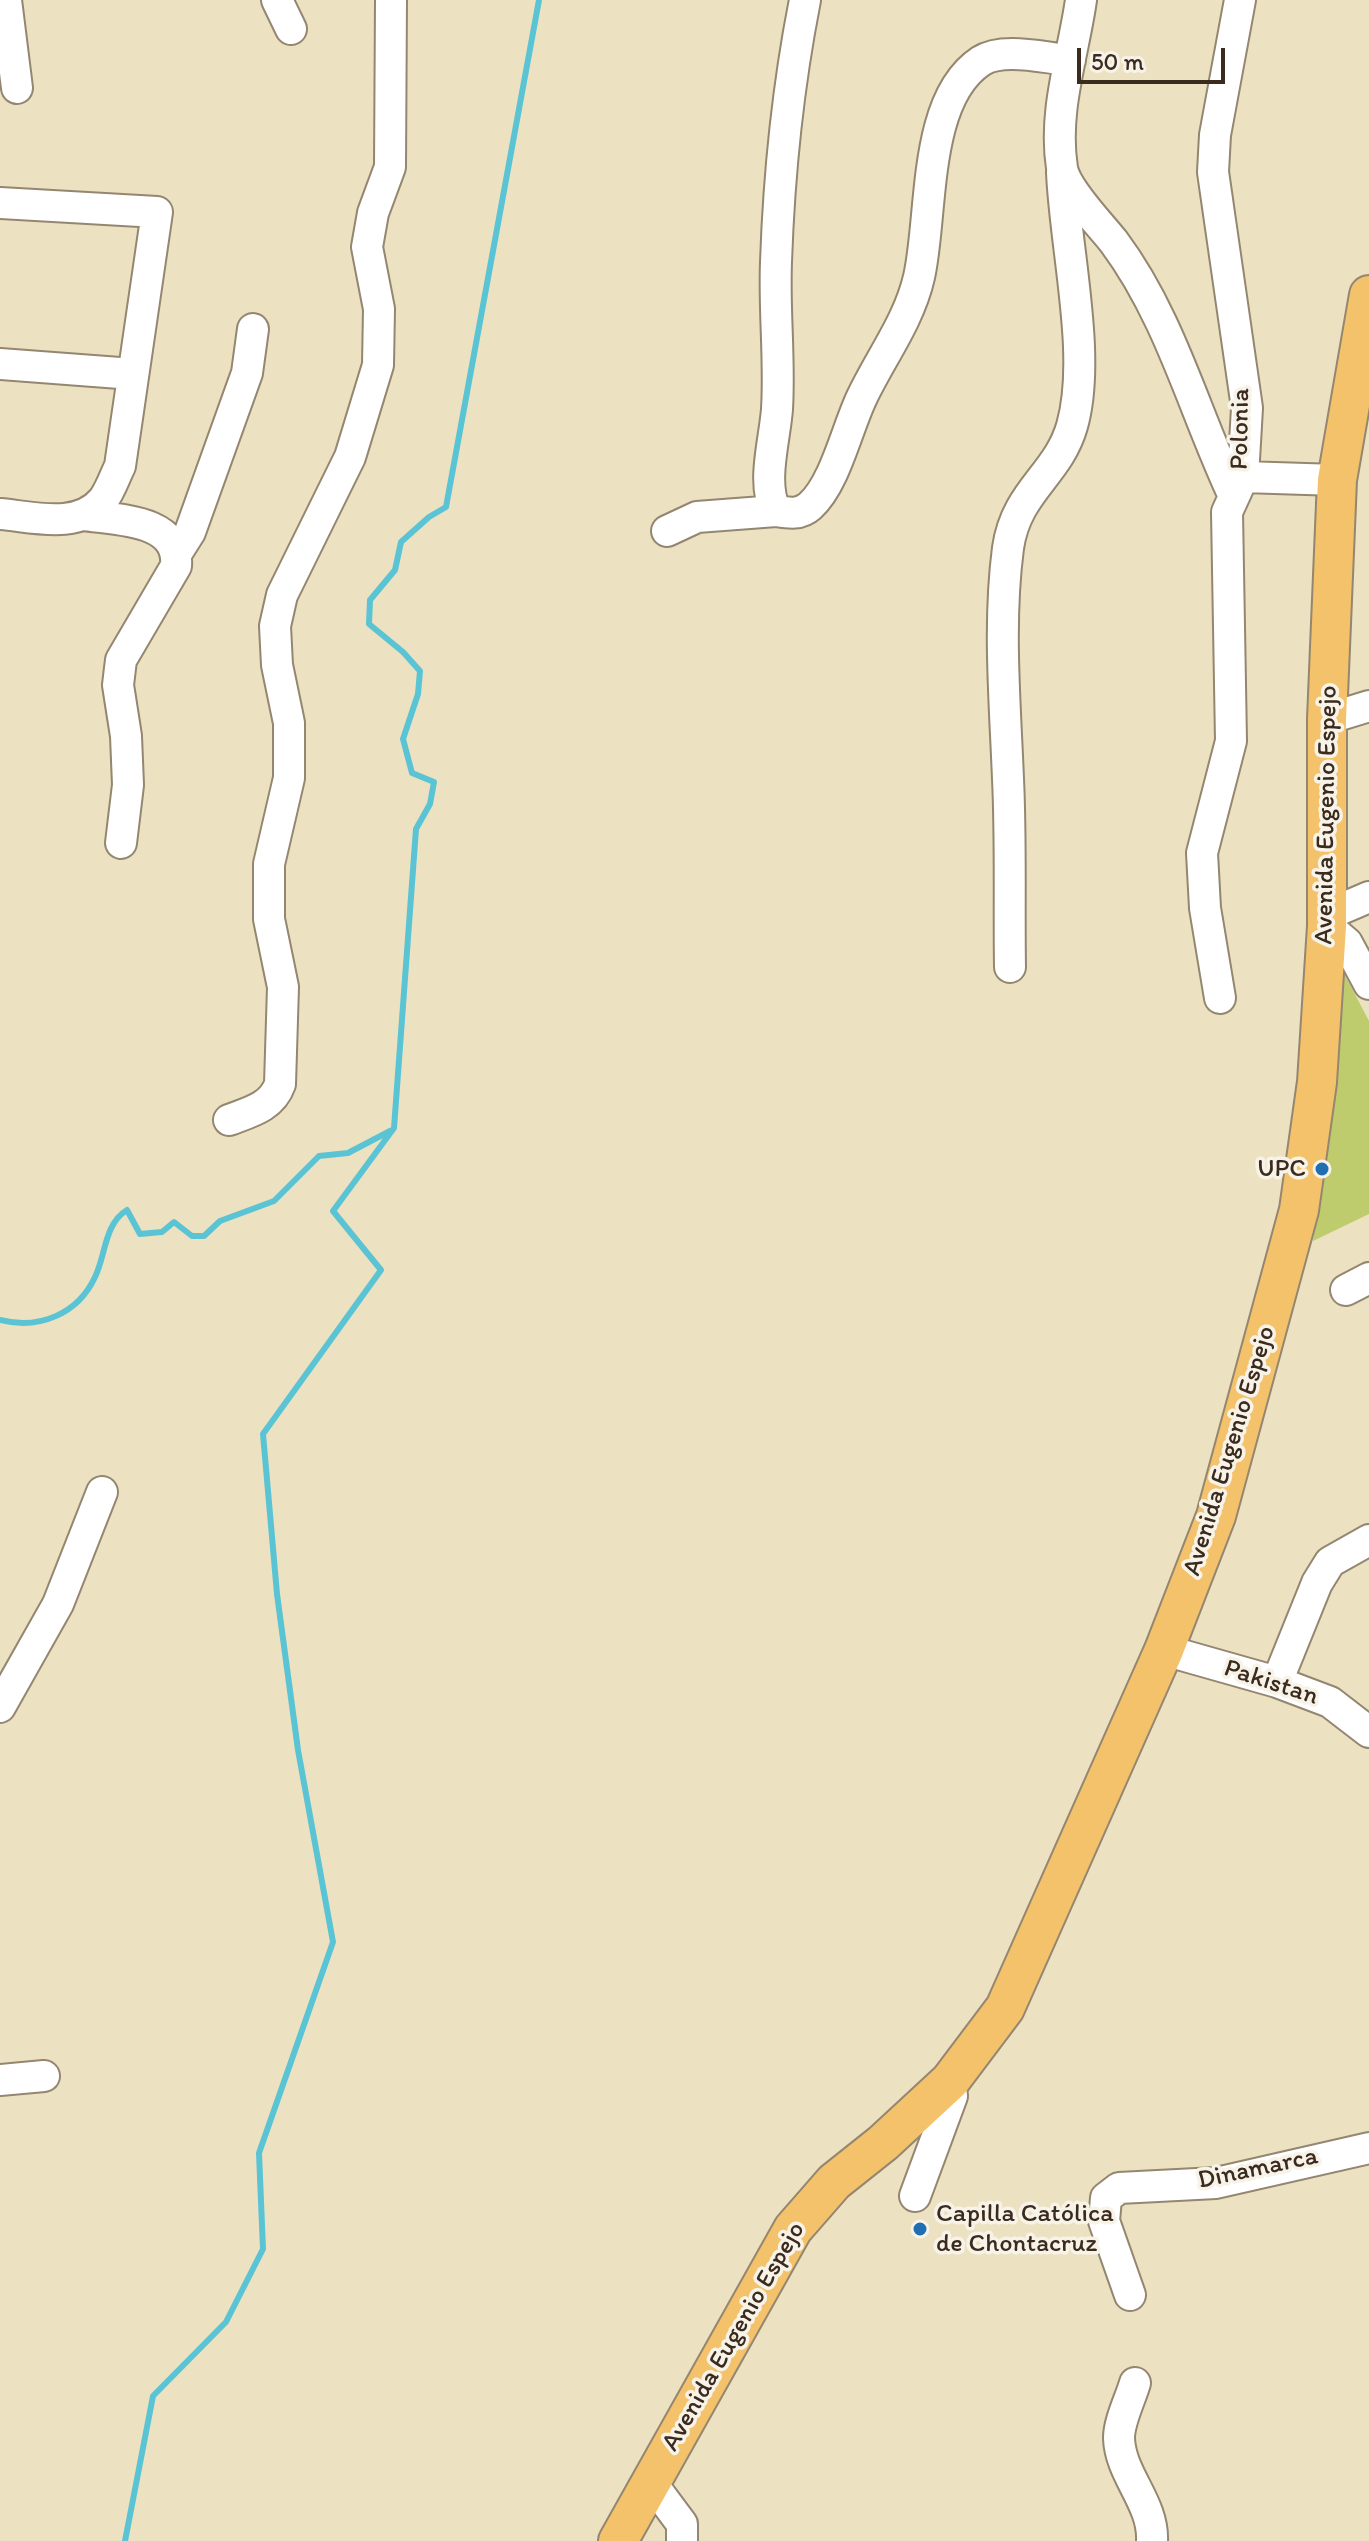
<!DOCTYPE html>
<meta charset="utf-8">
<style>
body{margin:0}
#map{position:relative;width:1369px;height:2541px;overflow:hidden;background:#ece2c2;font-family:Itim,sans-serif}
canvas{display:block}
.scale{position:absolute;left:1077px;top:48px;width:148px;height:36px;box-sizing:border-box;border:4px solid #3b2a1e;border-top:0;padding-left:10px;font-size:24px;line-height:28px;white-space:nowrap;color:#3b2a1e;-webkit-text-stroke:6px #f7f3e8;paint-order:stroke}
</style>
<div id="map">
<canvas width="1369" height="2541"></canvas>
<div class="scale">50 m</div>
</div>
<script>
const g = document.querySelector('canvas').getContext('2d');
g.lineJoin = 'round';
function fill(path, color) { g.fillStyle = color; g.fill(path, 'evenodd'); }
function strokePath(path, color, width, dash) { g.strokeStyle = color; g.lineWidth = width; g.lineCap = dash ? 'butt' : 'round'; g.setLineDash(dash || []); g.stroke(path); }
function drawText(font, color, halo, rows, align = 'center') {
  g.font = font + ' Itim,sans-serif'; g.lineWidth = 7; g.setLineDash([]); g.textBaseline = 'middle'; g.strokeStyle = halo; g.fillStyle = color; for (const [text, x, y, turn = 0] of rows) {
    g.save(); g.translate(x, y); g.rotate((+turn || 0) * Math.PI / 180); g.textAlign = isNaN(turn) ? turn : align; if (halo) g.strokeText(text, 0, 0); g.fillText(text, 0, 0); g.restore();
  }
}
const green = new Path2D(`
 M1338,962L1369,1021V1214L1313,1241Z`);
const stream = new Path2D(`
 M0,1320C39,1330 78,1314 95,1277C106,1255 104,1224 127,1210L140,1234L162,1232L174,1222L192,1236H204L220,1221L274,1201L319,1156L348,1153L390,1131
 M125,2541L153,2396L226,2322L263,2249L259,2153L333,1942L298,1750L277,1594L263,1434L381,1270L333,1211L394,1128L416,829L430,804L434,782L412,773L403,739L418,694L420,671L403,652L369,624L370,600L395,570L401,542L429,517L446,507L539,0`);
const minor = new Path2D(`
 M6,0L17,88
 M277,0L291,29
 M805,0C788,86 779,174 776,262C774,311 780,360 777,409C775,439 761,484 776,511C789,513 800,515 810,506C835,484 847,428 862,397C881,357 909,321 919,277C933,216 922,100 981,61C1003,47 1044,58 1070,60
 M1081,0C1073,56 1053,111 1062,168C1065,189 1100,224 1114,242C1170,317 1194,411 1233,494
 M0,203L157,212L120,466C115,476 110,491 103,500C78,530 34,517 0,514
 M0,364L133,374
 M1243,477L1337,480
 M83,515C117,520 180,519 176,566L121,660L118,685L126,736L128,785L121,843
 M667,531L697,517L776,511
 M178,551L190,532L247,373L253,329
 M1327,719L1369,706
 M1327,915L1369,897
 M1327,926L1347,943L1369,984
 M1010,967C1009,904 1011,841 1008,779C1005,702 998,624 1008,548C1016,491 1058,475 1072,426C1092,356 1065,248 1062,172
 M1220,998L1205,908L1202,853L1231,741L1227,512L1243,477L1247,408L1213,172L1215,135L1240,0
 M229,1120C250,1112 272,1107 280,1084L283,987L269,919V864L289,778V723L277,665L275,626L282,595L350,457L378,365L379,309L367,247L373,213L390,167L391,0
 M1346,1290L1369,1278
 M1164,1650L1277,1682L1330,1702L1369,1732
 M1277,1682L1317,1583L1330,1562L1369,1540
 M0,1707L58,1604L102,1492
 M0,2080L44,2076
 M915,2196L952,2096L950,2081
 M1130,2295L1104,2221L1106,2198L1119,2188L1216,2183L1369,2148
 M1135,2383C1130,2400 1119,2421 1119,2438C1120,2475 1154,2503 1152,2541
 M650,2481L682,2524V2541`);
const major = new Path2D(`
 M618,2541L793,2229L834,2182L883,2143L950,2081L1005,2008L1164,1650L1216,1516L1299,1210L1317,1082L1327,926V719L1337,480L1369,295`);
const markers = [
 [1322,1169,8,"#1f6fb2"],
 [920,2229,8,"#1f6fb2"]
];
const streetNames = [
 ["Polonia",1241,429,-89],
 ["Avenida Eugenio Espejo",1327,815,-89],
 ["Avenida Eugenio Espejo",1230,1451,-73],
 ["Pakistan",1271,1683,18],
 ["Dinamarca",1258,2169,-12],
 ["Avenida Eugenio Espejo",734,2337,-60]
];
const poiNames = [
 ["UPC",1306,1169],
 ["Capilla Católica",936,2214,"left"],
 ["de Chontacruz",936,2244,"left"]
];
fill(green, '#bfcc6e');
strokePath(stream, '#5ac4d5', 6);
strokePath(minor, '#948670', 34);
strokePath(major, '#948670', 42);
strokePath(minor, '#fff', 30);
strokePath(major, '#f3c26a', 38);
for (const [x, y, r, color] of markers) { const dot = new Path2D(); dot.arc(x, y, r, 0, 2 * Math.PI); g.fillStyle = color; g.fill(dot); strokePath(dot, '#f7f3e8', 3); }
drawText('26px', '#3b2a1e', '#f7f3e8', streetNames);
drawText('26px', '#3b2a1e', '#f7f3e8', poiNames, 'right');
</script>
